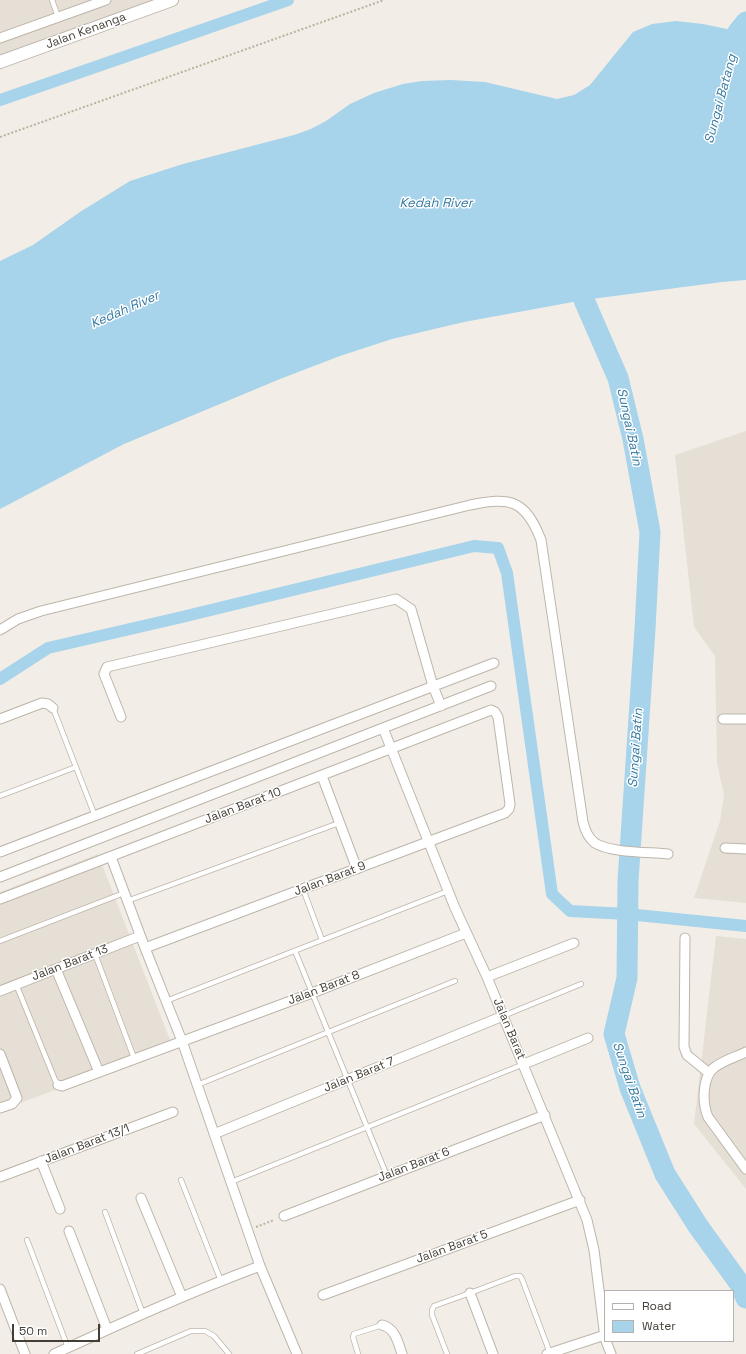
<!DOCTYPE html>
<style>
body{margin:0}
#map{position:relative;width:746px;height:1354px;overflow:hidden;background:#f2eee7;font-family:"Space Grotesk",sans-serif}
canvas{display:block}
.legend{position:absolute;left:604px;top:1290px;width:130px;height:52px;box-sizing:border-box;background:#fff;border:1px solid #b4b2af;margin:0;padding:5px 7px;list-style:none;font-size:12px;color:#443e36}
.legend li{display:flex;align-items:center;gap:8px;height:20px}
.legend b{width:20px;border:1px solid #b4b2af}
.scale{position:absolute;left:12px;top:1324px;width:88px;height:18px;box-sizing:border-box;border:2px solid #443e36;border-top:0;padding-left:5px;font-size:12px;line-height:14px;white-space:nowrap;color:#443e36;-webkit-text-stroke:3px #fff;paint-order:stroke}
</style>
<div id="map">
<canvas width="746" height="1354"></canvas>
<ul class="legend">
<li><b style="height:5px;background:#fff"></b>Road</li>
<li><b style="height:11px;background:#a7d3eb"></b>Water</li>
</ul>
<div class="scale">50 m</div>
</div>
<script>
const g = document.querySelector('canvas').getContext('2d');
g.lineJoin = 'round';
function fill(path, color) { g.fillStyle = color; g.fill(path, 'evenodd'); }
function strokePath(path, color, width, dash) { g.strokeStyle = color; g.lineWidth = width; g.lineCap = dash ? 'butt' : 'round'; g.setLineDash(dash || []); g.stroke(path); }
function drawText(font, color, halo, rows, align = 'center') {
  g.font = font + ' "Space Grotesk",sans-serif'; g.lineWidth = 3; g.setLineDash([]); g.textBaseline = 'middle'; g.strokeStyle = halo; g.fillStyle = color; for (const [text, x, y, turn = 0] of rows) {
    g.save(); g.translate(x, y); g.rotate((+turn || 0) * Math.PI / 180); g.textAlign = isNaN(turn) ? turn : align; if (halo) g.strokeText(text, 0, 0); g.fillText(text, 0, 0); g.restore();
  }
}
const residential = new Path2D(`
 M0,0H155L0,56Z
 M746,431V903L694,898L720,821L724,795L717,763L715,656L694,627L675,455Z
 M98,854L172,1045L0,1111V892Z
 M716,936L746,939V1189L694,1124Z`);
const water = new Path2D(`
 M676,21L703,24L746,33V280L722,282L584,300L464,322L392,339L340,356L280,379L124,444L0,509V261L33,245L80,212L130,181L183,164L294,135L311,129L326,121L350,104L374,93L403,84L422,81L451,80L485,82L557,99L574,95L590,85L633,32L652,24Z`);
const canal = new Path2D(`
 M0,100L288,0
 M0,679L48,648L182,617L474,546L498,548L507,573L552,894L570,911L627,914L746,926`);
const river = new Path2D(`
 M731,60L738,32L746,22
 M584,271V300L618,378L633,439L650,532L645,629L628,881L627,978L614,1034L630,1088L665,1174L698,1226L740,1284L746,1298`);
const path = new Path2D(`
 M0,137L384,0
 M256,1227L274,1220`);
const service = new Path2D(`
 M52,0L58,17
 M53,708L95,816
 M0,796L76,767
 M303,889L322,940
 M127,901L339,823
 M0,941L124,893
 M295,951L387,1176
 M95,954L134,1058
 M16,984L55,1080L58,1085
 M166,1001L448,891
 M503,1016L581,984
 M197,1085L455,981
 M181,1180L221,1281
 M231,1182L524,1064
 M105,1212L143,1314
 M27,1240L68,1348
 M137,1354L191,1331H205L214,1336L229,1354
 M358,1354L353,1337L354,1334L382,1325
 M447,1354L432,1315V1310L434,1306L470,1293L515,1276H520L522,1279L550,1353`);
const minor = new Path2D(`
 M0,38L106,0
 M0,630L18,619L41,611L470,505C510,497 525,499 541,540L583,822C585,830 588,838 595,843C610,853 650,852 668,854
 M121,717L104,674L107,667L396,599L411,609L433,686L441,706
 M0,719L42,703L48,704L53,708
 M723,719H746
 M383,728L455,908L487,977L587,1220L594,1250L605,1338
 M322,776L357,869
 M725,848L746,849
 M0,852L494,663
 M111,857L145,948L182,1041L260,1266L297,1354
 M0,877L491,686
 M0,899L486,712L491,710L495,712L498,717L510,804L509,809L505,813L145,948
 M685,938L684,1047L687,1055L709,1073
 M56,969L99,1072
 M487,977L574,943
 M0,991L140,936
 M746,1052C736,1057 724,1060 715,1067C702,1076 702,1103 708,1117L746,1169
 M0,1054L17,1098L12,1104L0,1108
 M524,1064L588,1038
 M58,1085L62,1086L312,993L466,933
 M214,1134L503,1016
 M41,1161L60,1209
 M0,1177L173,1112
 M141,1198L182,1297
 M284,1216L545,1115
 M69,1231L107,1329
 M0,1289L25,1354
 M470,1293L493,1354
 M323,1295L580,1200
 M382,1325C395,1328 398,1342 402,1354
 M606,1341L611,1354
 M54,1354C122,1323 190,1292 260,1266
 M547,1354L605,1335`);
const tertiary = new Path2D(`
 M0,62L172,0`);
const streetNames = [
 ["Jalan Kenanga",86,31,-20],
 ["Jalan Barat 10",243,806,-21],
 ["Jalan Barat 9",330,879,-21],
 ["Jalan Barat 13",70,963,-21],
 ["Jalan Barat 8",324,988,-21],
 ["Jalan Barat",509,1029,67],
 ["Jalan Barat 7",359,1075,-22],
 ["Jalan Barat 13/1",87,1144,-21],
 ["Jalan Barat 6",414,1165,-21],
 ["Jalan Barat 5",452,1247,-20]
];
const waterNames = [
 ["Sungai Batang",721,99,-75],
 ["Kedah River",436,203],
 ["Kedah River",125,310,-24],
 ["Sungai Batin",629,427,78],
 ["Sungai Batin",636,748,-86],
 ["Sungai Batin",629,1080,71]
];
fill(residential, '#e6dfd5');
fill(water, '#a7d3eb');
strokePath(canal, '#a7d3eb', 12);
strokePath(river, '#a7d3eb', 21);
strokePath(service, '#bdb5aa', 6);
strokePath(minor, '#bdb5aa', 11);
strokePath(tertiary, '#bdb5aa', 14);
strokePath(path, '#bdb09c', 2, [2, 2]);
strokePath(service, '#fff', 4.5);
strokePath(minor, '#fff', 9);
strokePath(tertiary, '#fff', 12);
drawText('12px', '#443e36', '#fff', streetNames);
drawText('italic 13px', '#357aa0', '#fff', waterNames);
</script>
